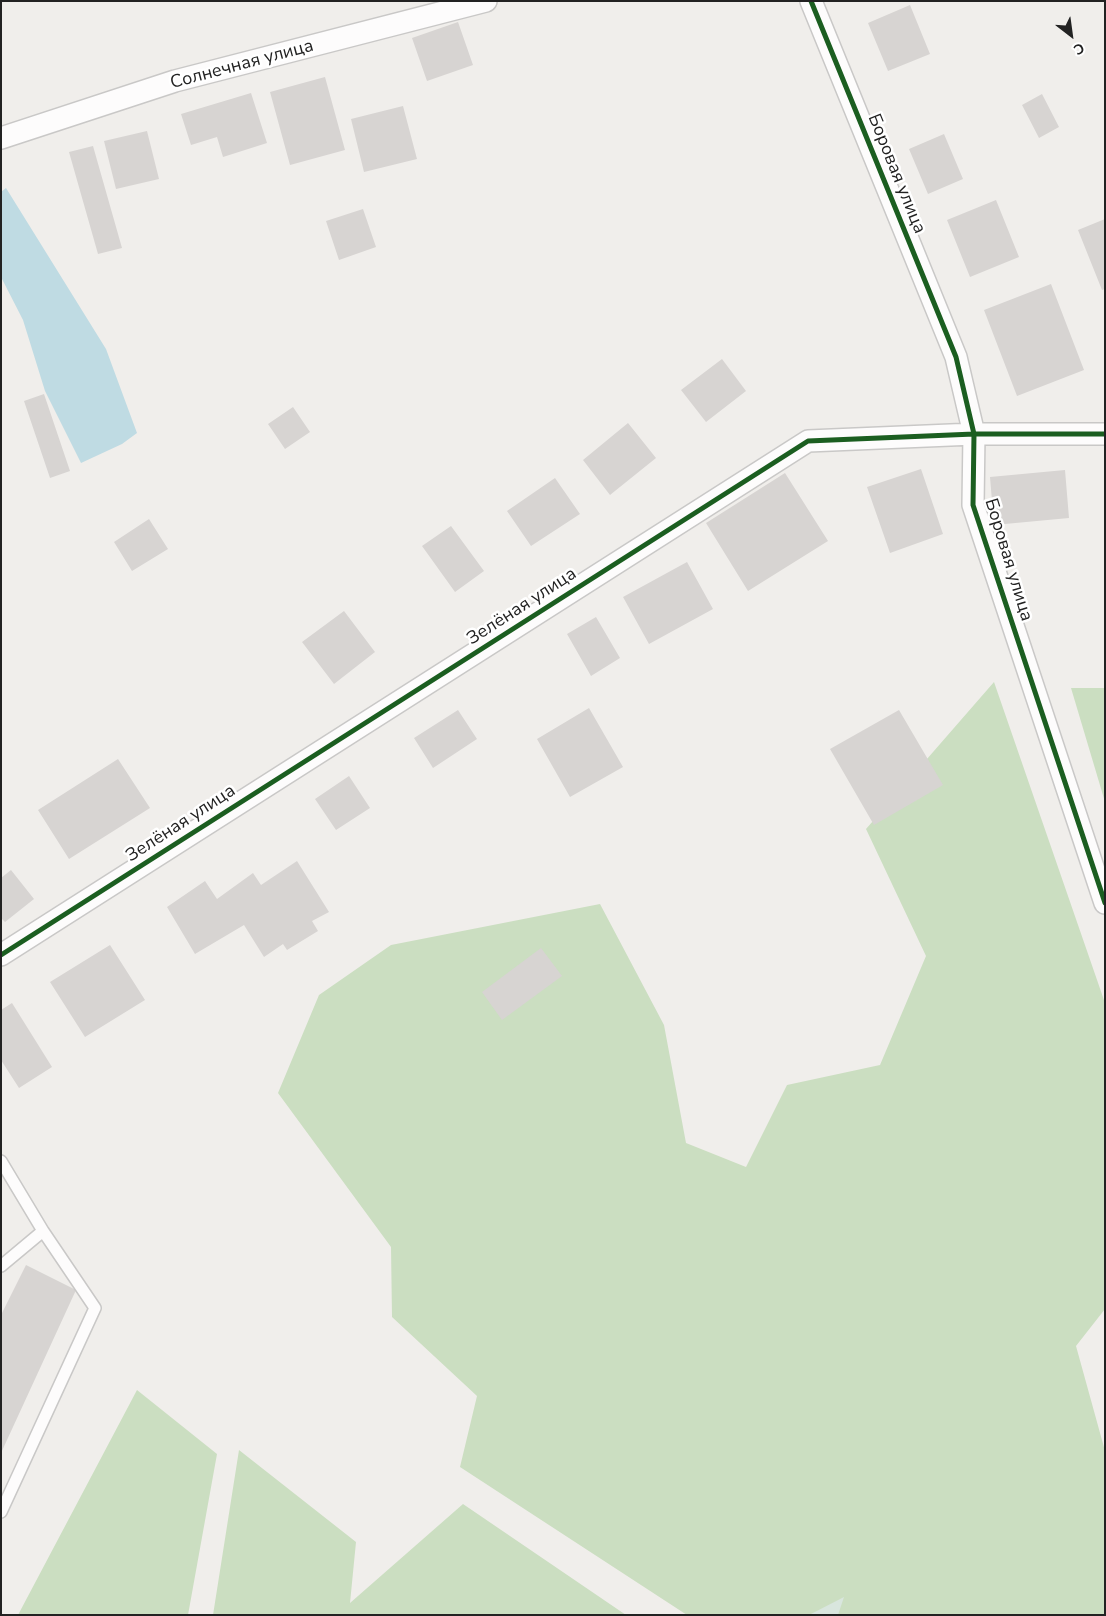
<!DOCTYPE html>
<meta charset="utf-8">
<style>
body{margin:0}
#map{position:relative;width:1106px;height:1616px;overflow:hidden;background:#f0eeeb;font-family:"Nunito Sans",sans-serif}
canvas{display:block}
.frame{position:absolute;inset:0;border:2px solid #222;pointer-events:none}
.north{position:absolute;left:1046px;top:10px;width:50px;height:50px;-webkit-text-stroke:4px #fff;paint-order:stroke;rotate:150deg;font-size:14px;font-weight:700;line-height:20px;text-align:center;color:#222}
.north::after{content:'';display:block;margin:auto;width:18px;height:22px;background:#222;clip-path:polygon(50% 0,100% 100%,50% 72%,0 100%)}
</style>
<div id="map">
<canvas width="1106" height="1616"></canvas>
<div class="frame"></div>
<div class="north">С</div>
</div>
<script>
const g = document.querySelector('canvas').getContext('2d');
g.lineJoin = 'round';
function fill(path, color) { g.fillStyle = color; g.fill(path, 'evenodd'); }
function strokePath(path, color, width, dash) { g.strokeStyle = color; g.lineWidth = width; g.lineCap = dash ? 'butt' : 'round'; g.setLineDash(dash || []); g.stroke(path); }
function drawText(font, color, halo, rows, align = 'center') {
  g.font = font + ' "Nunito Sans",sans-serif'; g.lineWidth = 5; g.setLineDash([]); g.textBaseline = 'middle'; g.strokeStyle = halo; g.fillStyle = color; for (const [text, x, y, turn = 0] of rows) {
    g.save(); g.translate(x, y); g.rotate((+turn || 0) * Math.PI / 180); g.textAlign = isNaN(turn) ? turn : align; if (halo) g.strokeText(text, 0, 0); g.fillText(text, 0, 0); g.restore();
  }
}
const forest = new Path2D(`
 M994,682L1105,1003V1309L1076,1346L1105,1451V1615H687L460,1467L477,1396L392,1317L391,1247L278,1093L319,995L391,945L600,904L664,1025L686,1143L746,1167L787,1085L880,1065L926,956L866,829Z
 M1071,688H1105V802Z
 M137,1390L217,1454L188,1615H18Z
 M239,1450L356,1542L350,1603L463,1504L626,1615H213Z`);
const wetland = new Path2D(`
 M844,1597L838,1615H809Z`);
const water = new Path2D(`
 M6,188L106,349L137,433L122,444L81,463L45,391L23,320L1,277V192Z`);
const building = new Path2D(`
 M910,5L930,54L888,71L868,23Z
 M458,22L473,65L427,81L412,38Z
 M325,77L345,150L290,165L270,92Z
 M251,93L267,143L223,157L217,137L191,145L181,114Z
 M1042,94L1059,127L1039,138L1022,105Z
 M403,106L417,159L364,172L351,119Z
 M147,131L159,179L116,189L104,141Z
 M944,134L963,179L928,194L909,149Z
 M93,146L122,248L98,254L69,152Z
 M996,200L1019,257L970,277L947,220Z
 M363,209L376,247L339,260L326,221Z
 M1105,219V289L1102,290L1078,230Z
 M1051,284L1084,370L1017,396L984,310Z
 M722,359L746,391L706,422L681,390Z
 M44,394L70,471L50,478L24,401Z
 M293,407L310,432L285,449L268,424Z
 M628,423L656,458L610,495L583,460Z
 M921,469L943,534L890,553L867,487Z
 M1065,470L1069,518L994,525L990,477Z
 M785,473L828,541L748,591L706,523Z
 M555,478L580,514L531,546L507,511Z
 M149,519L168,549L132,571L114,542Z
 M451,526L484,571L455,592L422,546Z
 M687,562L713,609L649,644L623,597Z
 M344,611L375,652L334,684L302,642Z
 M596,617L620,658L591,676L567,634Z
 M589,708L623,767L570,797L537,739Z
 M458,710L477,739L433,768L414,738Z
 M899,710L943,785L874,825L830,749Z
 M118,759L150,808L69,859L38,810Z
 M349,776L370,808L336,830L315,799Z
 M297,861L329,912L312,921L318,931L287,950L283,944L264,957L244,925L195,954L167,907L205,881L217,899L253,873L261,885Z
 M11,870L34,899L5,922L1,918V878Z
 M110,945L145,1000L85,1037L50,982Z
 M541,948L562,976L502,1020L482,992Z
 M12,1003L52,1067L19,1088L1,1060V1010Z
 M26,1265L76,1290L1,1453V1315Z`);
const lane = new Path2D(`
 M1,1161L43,1231L95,1308L1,1512
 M1,1266L43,1231`);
const street = new Path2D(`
 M811,1L956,357L974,434L973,505L1105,903
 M1,138L175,81L486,1
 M1,955L808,441L974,434H1105`);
const cycleway = new Path2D(`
 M811,1L956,357L974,434L973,505L1105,903
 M1,955L808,441L974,434H1105`);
const streetNames = [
 ["Солнечная улица",242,65,-15],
 ["Боровая улица",896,174,68],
 ["Боровая улица",1008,560,73],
 ["Зелёная улица",522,607,-33],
 ["Зелёная улица",181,824,-33]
];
fill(forest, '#cbdec1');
fill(wetland, '#d9e6de');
fill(water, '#bfdbe3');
fill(building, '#d7d4d2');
strokePath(lane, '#c9c8c7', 14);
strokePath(street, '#c9c8c7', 24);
strokePath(lane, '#fdfcfc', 11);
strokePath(street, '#fdfcfc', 21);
strokePath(cycleway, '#1b5e20', 5);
drawText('18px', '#222', '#fff', streetNames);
</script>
